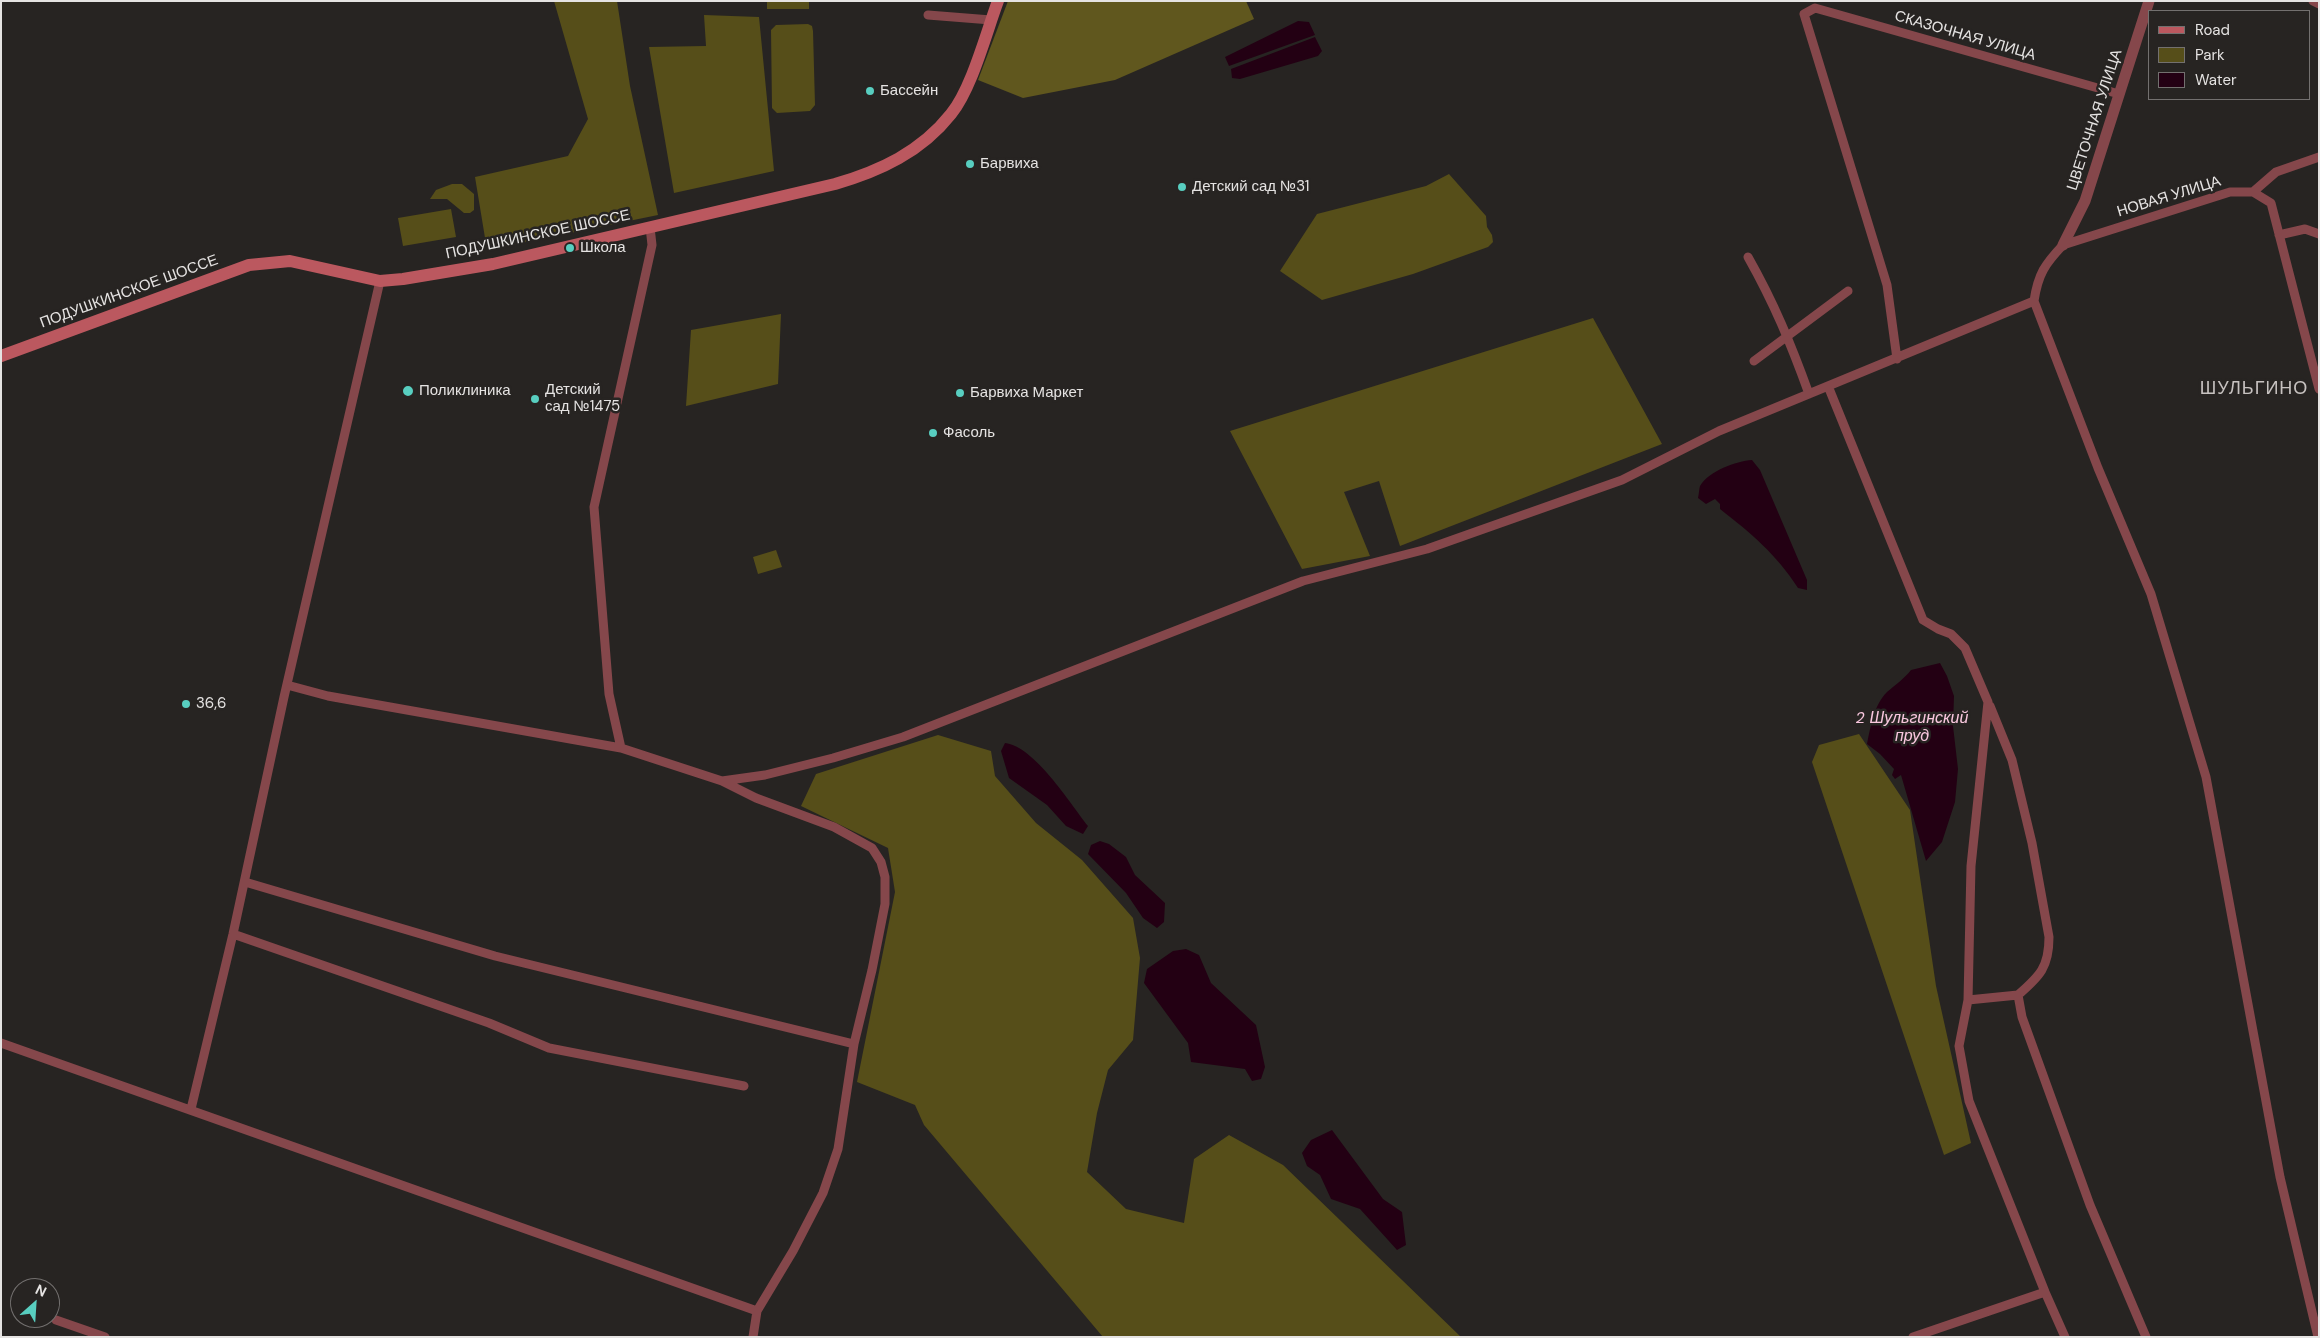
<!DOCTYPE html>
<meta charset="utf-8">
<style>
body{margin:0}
#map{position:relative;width:2320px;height:1338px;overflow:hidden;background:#272422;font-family:"DM Sans",sans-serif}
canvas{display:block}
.frame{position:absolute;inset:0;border:2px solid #e5e3e2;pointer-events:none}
.legend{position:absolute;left:2148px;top:10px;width:162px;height:90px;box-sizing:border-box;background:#272422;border:1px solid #73706f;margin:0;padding:6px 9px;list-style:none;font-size:15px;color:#e5e3e2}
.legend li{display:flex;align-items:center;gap:10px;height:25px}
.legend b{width:25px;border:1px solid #73706f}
.north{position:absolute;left:10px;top:1278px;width:50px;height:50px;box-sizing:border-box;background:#272422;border:1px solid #73706f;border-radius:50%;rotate:26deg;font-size:14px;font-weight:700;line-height:20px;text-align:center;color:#e5e3e2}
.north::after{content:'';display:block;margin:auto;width:18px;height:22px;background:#58cec0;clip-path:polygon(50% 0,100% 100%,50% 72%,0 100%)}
</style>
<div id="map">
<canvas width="2320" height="1338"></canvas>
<div class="frame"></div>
<ul class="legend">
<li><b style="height:6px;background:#bb585f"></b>Road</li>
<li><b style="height:14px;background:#564e19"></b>Park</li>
<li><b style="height:14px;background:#230013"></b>Water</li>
</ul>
<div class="north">N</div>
</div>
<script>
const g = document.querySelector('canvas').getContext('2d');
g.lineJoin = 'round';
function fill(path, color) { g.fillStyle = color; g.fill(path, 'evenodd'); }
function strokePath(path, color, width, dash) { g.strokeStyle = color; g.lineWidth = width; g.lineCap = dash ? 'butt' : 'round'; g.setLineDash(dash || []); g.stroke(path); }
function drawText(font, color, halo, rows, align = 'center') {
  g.font = font + ' "DM Sans",sans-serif'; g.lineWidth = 5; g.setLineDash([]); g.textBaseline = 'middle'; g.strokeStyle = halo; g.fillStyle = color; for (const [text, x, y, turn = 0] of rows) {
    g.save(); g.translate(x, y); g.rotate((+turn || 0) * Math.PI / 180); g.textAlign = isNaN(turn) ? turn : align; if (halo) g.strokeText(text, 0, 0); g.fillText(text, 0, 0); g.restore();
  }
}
const green = new Path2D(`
 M554,1H617L630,86L658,215L487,250L475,177L568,156L588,119Z
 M767,1H809V9H767Z
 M704,15L759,17L774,171L674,193L649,47L706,46Z
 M808,24L812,26L813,31L815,105L810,111L777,113L772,108L771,30L776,25Z
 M1449,174L1486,216L1487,227L1492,235L1493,242L1488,247L1413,274L1322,300L1280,271L1317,214L1426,186Z
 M452,184H462L474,194V210L470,213H464L447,199H430L436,190Z
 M451,209L456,237L403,246L398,218Z
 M781,314L778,384L686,406L691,330Z
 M1593,318L1662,444L1400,546L1379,481L1344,492L1370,556L1302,569L1230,431Z
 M776,550L782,567L758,574L753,557Z
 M1859,734L1910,810L1936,986L1971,1143L1944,1155L1812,762L1819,745Z
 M938,735L991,751L995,776L1036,823L1082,860L1133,918L1140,958L1133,1040L1108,1070L1097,1113L1087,1172L1126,1209L1184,1223L1194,1159L1229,1135L1283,1165L1461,1337H1103L924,1125L915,1105L857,1082L895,892L888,848L801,806L816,774Z`);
const forest = new Path2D(`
 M1008,1H1246L1254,19L1115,80L1023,98L978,80Z`);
const water = new Path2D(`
 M1298,21L1309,22L1315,35L1229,66L1225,57Z
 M1315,37L1322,51L1318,56L1240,79L1232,78L1231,69Z
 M1752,460L1760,470L1807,580V590L1798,588C1776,554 1752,534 1720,509V504L1715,499L1706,504L1698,498C1699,494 1699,489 1700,486C1709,471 1736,461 1752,460Z
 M1940,663L1947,676L1954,696L1953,726L1958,769L1955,802L1942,842L1926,861L1901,775L1895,779L1892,775L1894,769L1880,754L1867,744C1871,725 1874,705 1887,692C1896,684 1904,679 1911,670Z
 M1005,743C1034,746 1070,803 1088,826L1083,834L1066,826L1047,805L1009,778L1001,751Z
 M1100,841L1109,844L1126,857L1135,875L1165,903L1164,922L1157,928L1143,918L1126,893L1088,854L1091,845Z
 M1186,949L1199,955L1211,983L1256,1025L1265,1067L1261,1079L1252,1081L1245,1069L1191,1062L1188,1043L1144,983L1147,969L1173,951Z
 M1332,1130L1383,1199L1402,1212L1406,1245L1397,1250L1360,1209L1331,1199L1320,1175L1307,1166L1302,1153L1311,1140Z`);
const minor = new Path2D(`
 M2313,1L2319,4
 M928,15L991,20
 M2253,192L2276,172L2319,157
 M2279,235L2305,229L2319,234
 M1748,257C1774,303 1791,344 1809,394
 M1897,359L1887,285L1804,14L1815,8L2119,94
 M1754,361L1848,291
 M1828,386L1923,620L1938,629L1951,634L1965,648L1988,702L1971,866L1968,1000L1959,1046L1969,1101L2045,1292L2065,1337
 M287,685L328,696L621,748L722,781L756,798L834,827L872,848L881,862L885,877V904L872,970L854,1044L838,1149L823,1193L793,1251L757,1311L753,1337
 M1990,706L2012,760L2032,843L2049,937C2049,967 2040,976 2018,995L2022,1017L2090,1205L2146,1337
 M621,748L609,694L594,507L652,245L650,227
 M722,781L765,775L833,758L903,737L1303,581L1427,549L1622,480L1719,431L2034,301
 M245,882L495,956L854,1044
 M233,934L489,1023L549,1048L744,1086
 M1968,1000L2018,995
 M1,1043L757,1311
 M191,1109L233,934L284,697L380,281
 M56,1320L105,1337
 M1913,1337L2045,1292
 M2318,1337L2280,1177L2206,777L2151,594L2098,468L2034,301C2038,274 2045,264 2063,245L2230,192H2253L2271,203L2319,389`);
const tertiary = new Path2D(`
 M2063,245L2085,201L2149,1`);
const secondary = new Path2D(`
 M1,356L249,265L290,261L380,281L403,279L493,264L835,184C880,171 921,152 951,114C972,88 986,33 998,1`);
const markers = [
 [870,91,5,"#58cec0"],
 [970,164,5,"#58cec0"],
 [1182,187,5,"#58cec0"],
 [570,248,5,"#58cec0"],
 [408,391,6,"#58cec0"],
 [960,393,5,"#58cec0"],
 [535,399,5,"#58cec0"],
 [933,433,5,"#58cec0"],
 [186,704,5,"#58cec0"]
];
const streetNames = [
 ["СКАЗОЧНАЯ УЛИЦА",1965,36,16],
 ["ЦВЕТОЧНАЯ УЛИЦА",2095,120,-72],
 ["НОВАЯ УЛИЦА",2169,197,-17],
 ["ПОДУШКИНСКОЕ ШОССЕ",538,235,-12],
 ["ПОДУШКИНСКОЕ ШОССЕ",129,292,-20]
];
const poiNames = [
 ["Бассейн",880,91],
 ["Барвиха",980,164],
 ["Детский сад №31",1192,187],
 ["Школа",580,248],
 ["Детский",545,390],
 ["сад №1475",545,407],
 ["Поликлиника",419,391],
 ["Барвиха Маркет",970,393],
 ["Фасоль",943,433],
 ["36,6",196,704]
];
const waterNames = [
 ["2 Шульгинский",1912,719],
 ["пруд",1912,737]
];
const quarterNames = [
 ["ШУЛЬГИНО",2254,389]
];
fill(green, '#564e19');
fill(forest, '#60571e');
fill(water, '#230013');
strokePath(minor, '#85474b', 9);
strokePath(tertiary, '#85474b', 11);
strokePath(secondary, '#bb585f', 12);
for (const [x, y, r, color] of markers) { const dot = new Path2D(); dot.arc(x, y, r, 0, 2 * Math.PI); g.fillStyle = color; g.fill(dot); strokePath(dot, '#272422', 2); }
drawText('15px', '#e5e3e2', '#272422', streetNames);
drawText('15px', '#e5e3e2', '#272422', poiNames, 'left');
drawText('italic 16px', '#f9c7de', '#272422', waterNames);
g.letterSpacing = '1px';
drawText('18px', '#c7c2c0', '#272422', quarterNames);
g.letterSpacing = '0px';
</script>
